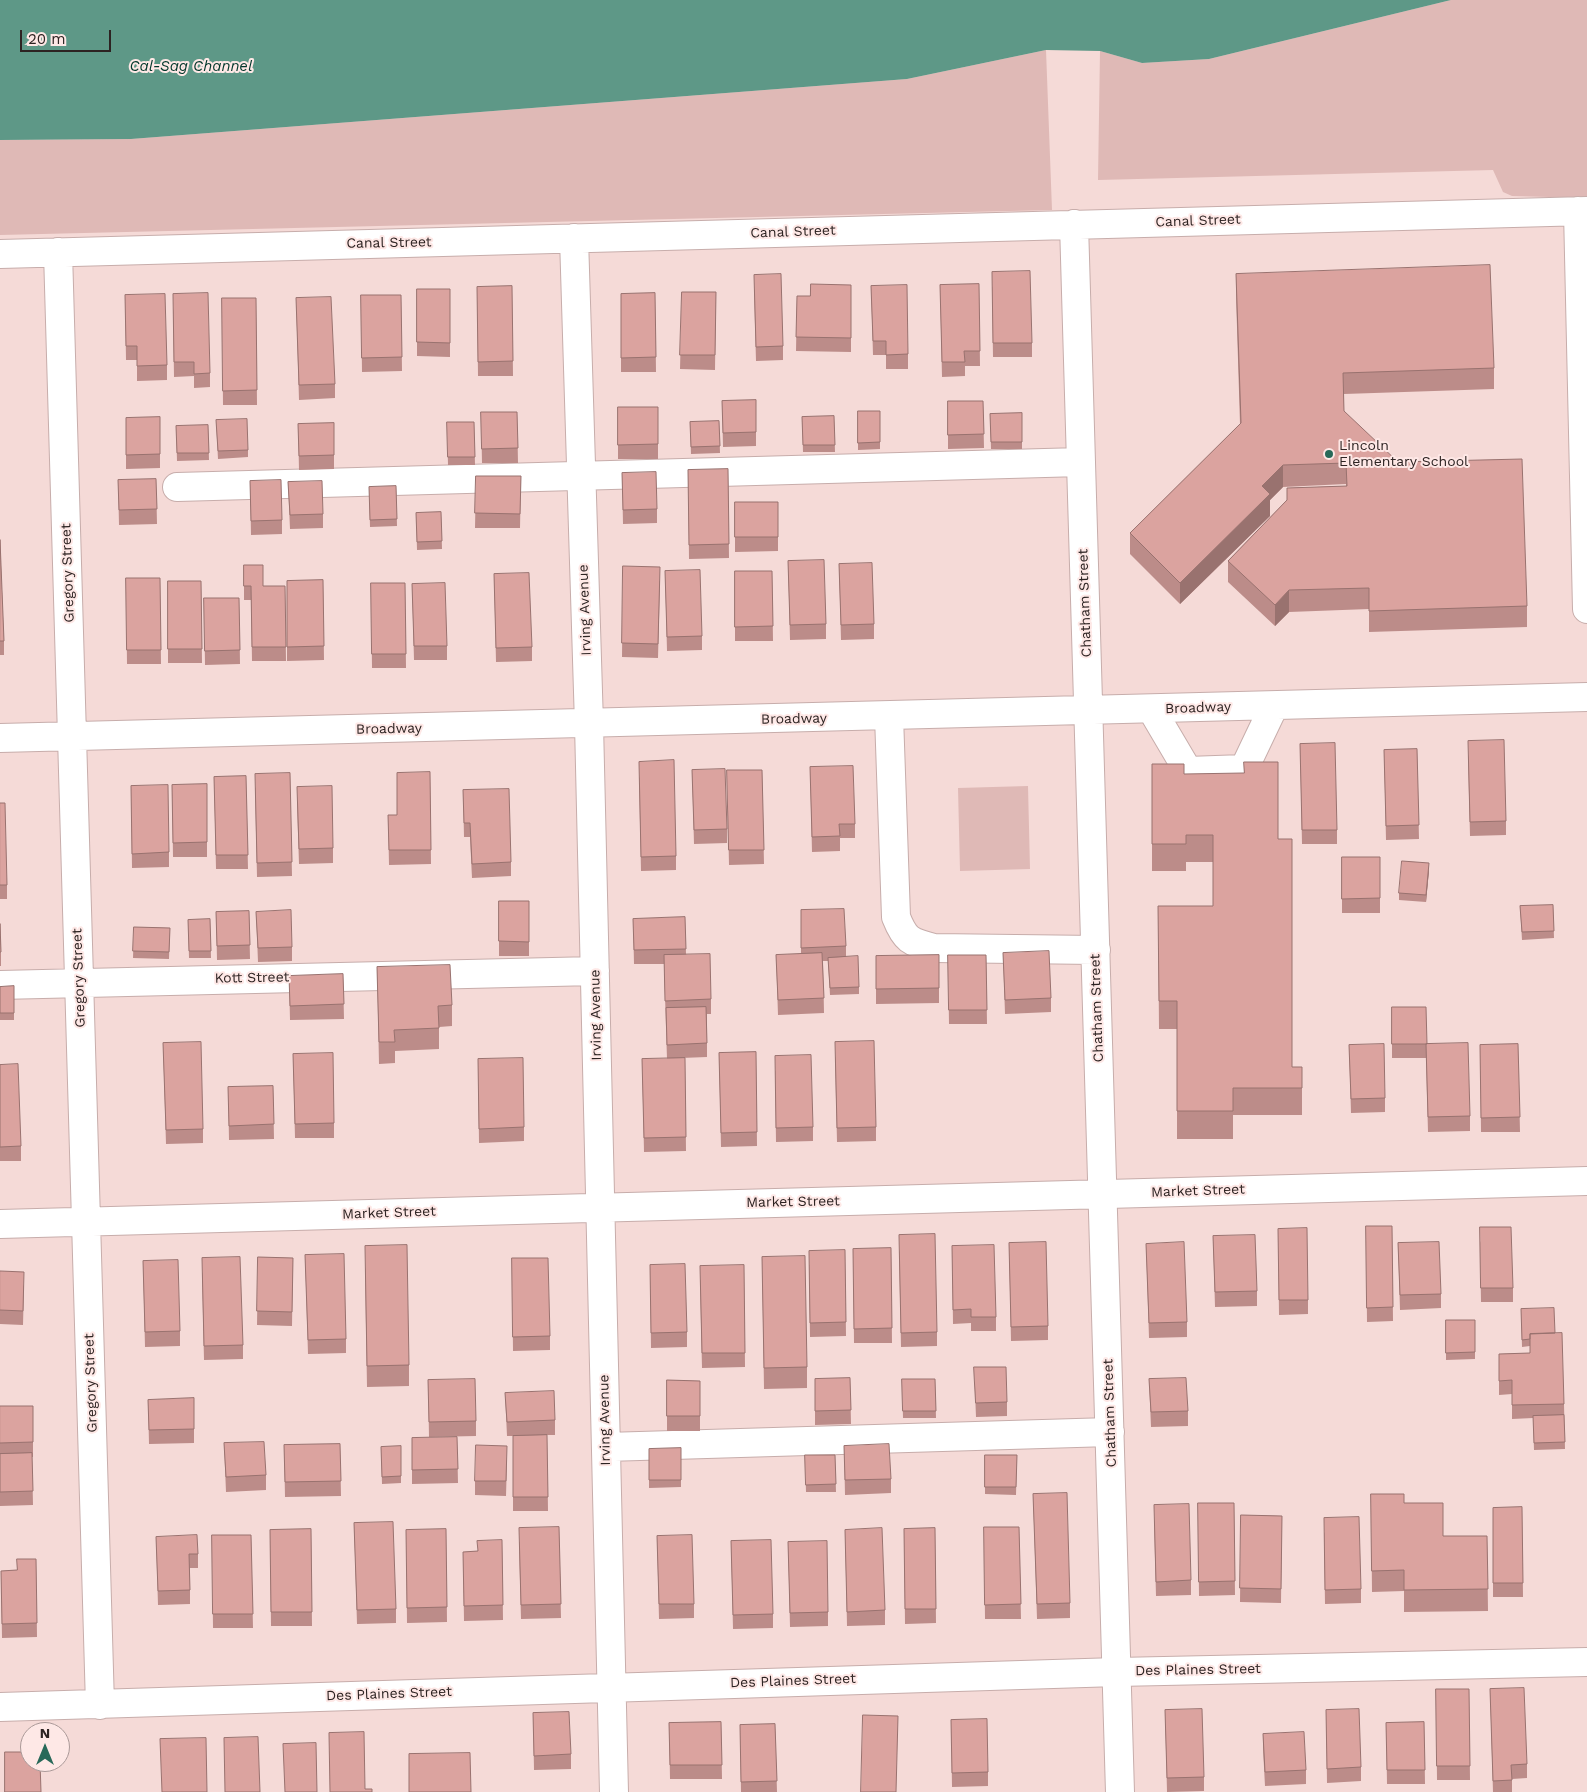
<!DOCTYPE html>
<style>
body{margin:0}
#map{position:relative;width:1587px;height:1792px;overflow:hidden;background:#f5dad7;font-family:"Work Sans",sans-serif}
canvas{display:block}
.north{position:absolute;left:20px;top:1722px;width:50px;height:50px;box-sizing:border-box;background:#fee8e6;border:1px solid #aa9998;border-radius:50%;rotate:0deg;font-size:14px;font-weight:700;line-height:20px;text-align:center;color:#2d2322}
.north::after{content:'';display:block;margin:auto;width:18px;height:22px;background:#286959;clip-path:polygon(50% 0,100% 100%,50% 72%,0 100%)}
.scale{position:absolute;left:20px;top:30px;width:91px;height:22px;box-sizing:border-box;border:2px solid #2d2322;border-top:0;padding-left:6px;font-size:15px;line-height:18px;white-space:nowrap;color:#2d2322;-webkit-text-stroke:4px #fee8e6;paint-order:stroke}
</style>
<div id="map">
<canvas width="1587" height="1792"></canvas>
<div class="north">N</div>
<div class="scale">20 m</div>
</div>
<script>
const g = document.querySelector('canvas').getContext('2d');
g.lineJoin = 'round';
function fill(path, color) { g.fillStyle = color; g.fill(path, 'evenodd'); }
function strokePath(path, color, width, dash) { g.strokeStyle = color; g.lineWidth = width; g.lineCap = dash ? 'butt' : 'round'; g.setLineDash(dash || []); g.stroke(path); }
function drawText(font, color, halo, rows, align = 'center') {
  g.font = font + ' "Work Sans",sans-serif'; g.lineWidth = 4; g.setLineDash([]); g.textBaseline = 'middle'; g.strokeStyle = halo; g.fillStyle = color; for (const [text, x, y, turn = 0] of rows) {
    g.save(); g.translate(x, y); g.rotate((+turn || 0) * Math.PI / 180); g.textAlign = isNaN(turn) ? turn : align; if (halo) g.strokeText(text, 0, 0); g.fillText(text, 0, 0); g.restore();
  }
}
const green = new Path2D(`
 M1451,0H1587V198L1512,196L1503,192L1493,170L1098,180L1100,51L1142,63L1209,59Z
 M1046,50L1052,210L0,235V140L131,139L907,79Z
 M1028,786L1030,869L960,871L958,788Z`);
const water = new Path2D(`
 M0,0H1451L1209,59L1142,63L1100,51L1046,50L907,79L131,139L0,140Z`);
const minor = new Path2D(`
 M1578,211L1587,609
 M1074,224L1120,1792
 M574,238L589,724L614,1792
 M58,252L100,1705
 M0,254L1587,211
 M177,487L1081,462
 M1152,710L1188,771L1244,769L1274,706
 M889,716L896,917C905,940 910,942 934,948L1096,950
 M0,738L1587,697
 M0,985L595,971
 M0,1224L1587,1181
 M606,1447L1110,1432
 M0,1707L1117,1672L1587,1662`);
const wall = new Path2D(`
 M1236,274L1494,368V389L1344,394V411L1527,606V627L1369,632V609L1289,612L1275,626L1228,582V561L1287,500V488L1346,486V484L1283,487L1270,500V516L1180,604L1130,554V533L1240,424L1236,295Z
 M979,284L980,366H965V376L942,377L940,285Z
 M851,285V352L796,351L797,296H810Z
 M512,286L513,376H478L477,287Z
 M871,286L908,354V369H886V355H873Z
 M992,286L1032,343V357H993Z
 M417,289H450V357L417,356Z
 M754,289L783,346V360L756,361Z
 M682,292H716L715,370L680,369Z
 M655,293L656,372H621V294Z
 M125,295L167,365V380L137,381V360H126Z
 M361,295H401L402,371L362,372Z
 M222,298H256L257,405H223Z
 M296,298L335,384V398L299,400Z
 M173,309L210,373V387L194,388V376L174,377Z
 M756,400V446L723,447L722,401Z
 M948,401H983L984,448L948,449Z
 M618,407H658V459H618Z
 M858,411H880V449L858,450Z
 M481,412H517L518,463H482Z
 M1022,413V449H991L990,414Z
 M834,416L835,452H803L802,417Z
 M160,417V468L126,469V418Z
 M216,420L248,450V457L218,459Z
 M719,421L720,453L691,454L690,422Z
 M447,422H474L475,465H448Z
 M334,423V469L299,470L298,424Z
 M208,425L209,460L177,461L176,426Z
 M728,469L729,558L689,559L688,470Z
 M622,473L657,509V523L623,524Z
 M476,476H521L520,528H475Z
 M156,479L157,524L119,525L118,480Z
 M250,481L282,520V534L251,535Z
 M288,482L323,514V528L290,529Z
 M396,486L397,526L370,527L369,487Z
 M735,502H778V551L735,552Z
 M441,512L442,549L417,550L416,513Z
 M0,540L4,641V655H0Z
 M788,561L826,624V639L790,640Z
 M839,564L874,624V639L841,640Z
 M244,565L263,586H285L286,661H252L251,600H244Z
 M623,566L660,581L658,658L622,657Z
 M665,571L702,636V650L667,651Z
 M735,571H772L773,641H735Z
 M494,574L532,647V661L496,662Z
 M126,578H160L161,664H127Z
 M323,580L324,660L287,661V581Z
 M168,581H201L202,663H168Z
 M371,583H405L406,668H372Z
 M412,584L447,646V660H414Z
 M204,598H239L240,664L205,665Z
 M1300,744L1337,830V844H1302Z
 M1417,749L1419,839L1386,840L1384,750Z
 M1468,755L1506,821V835L1470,836Z
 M1152,764L1184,774L1278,839L1292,1067H1302V1115H1233V1139H1177V1029H1159L1158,906H1213V862H1186V871H1152Z
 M810,767L855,824V838H840V851L812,852Z
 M692,770L727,829V843L694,844Z
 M727,770H762L764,864L729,865Z
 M430,772L431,864L389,865L388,815H397Z
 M290,773L292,876L257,877L255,788Z
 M246,776L248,869H216L214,777Z
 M639,776L676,856V870L641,871Z
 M207,784V857H173L172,785Z
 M131,786L169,852V867L132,868Z
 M463,790L511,862V876L472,878L470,837H464Z
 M297,802L333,848V863L299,864Z
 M0,803L7,885V899H0Z
 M1342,857H1380V913H1342Z
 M1429,870L1426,902L1399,900V893Z
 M499,901H529V956H499Z
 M1553,905L1554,938L1522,940L1520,906Z
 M801,910L846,946V957L859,987V994L830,995L828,961H823L824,1013L778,1015L776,955L801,954Z
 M249,911L250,959L217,960L216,912Z
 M256,912L292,947V961L258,962Z
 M685,917L686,954L711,999V1014H707V1057L681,1058H685L686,1151L644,1152L642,1059H667L664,964H634L633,919Z
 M210,919L211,958H189L188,920Z
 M0,924L1,952V966H0Z
 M134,927L170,928L169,959L133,958Z
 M1003,953L1051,998V1012L1005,1014Z
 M939,955V1003L876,1004V956Z
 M948,955H986L987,1024H949Z
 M377,967L452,1005V1026L439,1027V1049L395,1051V1063L379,1064Z
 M343,974L344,1019L290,1020L289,976Z
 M14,986V1020H0V987Z
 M1392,1007L1427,1044L1470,1116V1131L1428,1132L1426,1058H1392Z
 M163,1043L203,1129V1143L166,1144Z
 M1518,1044L1520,1132H1481L1480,1045Z
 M1349,1045L1385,1098V1112L1351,1113Z
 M756,1052L757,1146L721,1147L719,1053Z
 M293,1054L334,1123V1138H295Z
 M835,1056L876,1127V1141L837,1142Z
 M478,1059L524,1127V1141L479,1143Z
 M0,1065L21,1146V1161H0Z
 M775,1070L813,1127V1141L776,1142Z
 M273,1086L274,1139L229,1140L228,1087Z
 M1366,1226H1392L1393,1321L1367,1322Z
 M1278,1229L1308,1300V1314L1279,1315Z
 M1213,1236L1257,1291V1306L1215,1307Z
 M1480,1241L1513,1288V1302H1481Z
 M1009,1243L1048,1326V1340L1011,1341Z
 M1398,1243L1441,1294V1308L1400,1310Z
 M1146,1244L1187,1322V1337L1149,1338Z
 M952,1246L996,1317V1331H971V1323L953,1324Z
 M891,1248L892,1343H854L853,1249Z
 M845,1250L846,1336L810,1337L809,1265Z
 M899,1250L937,1332V1346L901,1347Z
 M305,1255L346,1339V1353L308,1354Z
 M258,1257L293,1258L292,1326L257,1325Z
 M762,1257L807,1367V1388L764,1389Z
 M512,1258L550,1336V1350L513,1351Z
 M143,1261L180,1331V1346L145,1347Z
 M650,1265L687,1332V1347L651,1348Z
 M744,1265L745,1367L702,1368L700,1280Z
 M365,1267L409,1365V1386L367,1387Z
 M0,1271L24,1286L23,1325L0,1324Z
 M202,1272L243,1345V1359L204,1360Z
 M1521,1309L1555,1333L1564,1404L1565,1449L1534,1450L1533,1418L1512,1419V1394L1499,1395V1354L1530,1353V1346L1522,1347Z
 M1446,1320H1475V1359L1446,1360Z
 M974,1367L1007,1402V1416L976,1417Z
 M850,1378L851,1424L815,1425V1379Z
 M902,1379H935L936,1418H903Z
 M1149,1379L1188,1411V1426L1151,1427Z
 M428,1380L476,1421V1436L429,1437Z
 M667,1380L700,1381V1431H667Z
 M505,1393L555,1420V1435H547L548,1511H513V1436H507Z
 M194,1398V1443L149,1444L148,1400Z
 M0,1406L33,1442V1457H32L33,1505L0,1506Z
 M457,1437L458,1483L412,1484V1438Z
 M224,1443L266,1475V1490L226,1492Z
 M340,1444L341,1496L285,1497L284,1445Z
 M401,1446V1483L382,1484L381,1447Z
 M844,1446L891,1479V1493L845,1495Z
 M681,1448V1487L649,1488V1449Z
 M805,1455H835L836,1492H806Z
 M985,1455H1017L1016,1495L985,1494Z
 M507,1460L506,1496L475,1495V1481Z
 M1033,1494L1070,1603V1618L1037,1619Z
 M1371,1494L1404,1503L1443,1536H1487L1488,1611L1404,1612V1591L1372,1592Z
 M1198,1503H1234L1235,1595L1199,1596Z
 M1522,1507L1523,1597H1493V1508Z
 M1241,1515L1282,1516L1281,1603L1240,1602Z
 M1154,1520L1191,1580V1595L1156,1596Z
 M354,1523L396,1609V1623L357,1624Z
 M559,1527L561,1618L521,1619L519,1542Z
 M984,1527H1019L1021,1619H985Z
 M935,1528L936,1623L905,1624L904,1529Z
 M311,1529L312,1626H271L270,1530Z
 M446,1529L447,1622L407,1623L406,1530Z
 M845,1530L885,1610V1625L847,1626Z
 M1324,1532L1361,1589V1603L1325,1604Z
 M212,1535H251L253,1628H213Z
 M657,1536L694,1604V1618L659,1619Z
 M156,1537L198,1554V1568H190V1604L158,1605Z
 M502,1540L503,1620L464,1621L463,1552L477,1551Z
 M731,1541L773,1614V1628L733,1629Z
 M788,1542L828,1612V1626L790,1627Z
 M36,1559L37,1637L2,1638L1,1571L17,1570Z
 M1436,1689H1469L1470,1780H1437Z
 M1490,1689L1527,1764V1778L1512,1779V1792H1493Z
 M1165,1710L1204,1777V1791L1167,1792Z
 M1326,1710L1361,1767V1781L1327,1783Z
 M533,1713L571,1754V1769L534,1770Z
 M951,1720L988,1772V1786L952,1787Z
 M721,1722L722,1779H670L669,1723Z
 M1424,1722L1425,1784H1387L1386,1723Z
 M775,1724L777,1792H741L740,1725Z
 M1263,1734L1306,1770V1784L1265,1786L1263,1748Z`);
const shadedWall = new Path2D(`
 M1283,465V487L1270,500V516L1180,604V583L1262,486Z
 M1289,590V612L1275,626V605Z
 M1429,863V870L1426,902V895Z`);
const building = new Path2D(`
 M1490,265L1494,368L1343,373L1344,411L1398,462L1522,459L1527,606L1369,611V588L1289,590L1275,605L1228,561L1287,500V488L1347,486L1346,463L1283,465L1262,486L1270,494L1180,583L1130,533L1241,423L1236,274Z
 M1030,271L1032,343H993L992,272Z
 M781,274L783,346L756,347L754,275Z
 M811,284L851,285V338L796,337L797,296H810Z
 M979,284L980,351H964L965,362H942L940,285Z
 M907,285L908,354L886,355V341H873L871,286Z
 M512,286L513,361L478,362L477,287Z
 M417,289H450V343L417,342Z
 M682,292H716L715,355H680Z
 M208,293L210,373L194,374V362H174L173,294Z
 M655,293L656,357L621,358V294Z
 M165,294L167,365L137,366V346H126L125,295Z
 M361,295H401L402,357L362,358Z
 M331,297L335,384L299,385L296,298Z
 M222,298H256L257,390L223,391Z
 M756,400V432L723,433L722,401Z
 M948,401H983L984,434L948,435Z
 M618,407H658V444L618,445Z
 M858,411H880V442L858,443Z
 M481,412H517L518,448L482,449Z
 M1022,413V442H991L990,414Z
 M834,416L835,445H803L802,417Z
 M160,417V454L126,455V418Z
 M247,419L248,450L218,451L216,420Z
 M719,421L720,446L691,447L690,422Z
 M447,422H474L475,457H448Z
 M334,423V455L299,456L298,424Z
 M208,425L209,453H177L176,426Z
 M728,469L729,544L689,545L688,470Z
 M656,472L657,509L623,510L622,473Z
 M476,476H521L520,514L475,513Z
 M156,479L157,509L119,510L118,480Z
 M281,480L282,520L251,521L250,481Z
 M322,481L323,514L290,515L288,482Z
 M396,486L397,519L370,520L369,487Z
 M735,502H778V537H735Z
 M441,512L442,541L417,542L416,513Z
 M0,540L4,641H0Z
 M824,560L826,624L790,625L788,561Z
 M872,563L874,624L841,625L839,564Z
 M244,565H263V586H285L286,647H252L251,586H244Z
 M623,566L660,567L658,644L622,643Z
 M700,570L702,636L667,637L665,571Z
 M735,571H772L773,626L735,627Z
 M529,573L532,647L496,648L494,574Z
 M126,578H160L161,650H127Z
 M323,580L324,646L287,647V581Z
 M168,581H201L202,649H168Z
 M371,583H405L406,654H372Z
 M445,583L447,646H414L412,584Z
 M204,598H239L240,650L205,651Z
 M1504,740L1506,821L1470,822L1468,741Z
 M1335,743L1337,830H1302L1300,744Z
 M1417,749L1419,825L1386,826L1384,750Z
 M674,760L676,856L641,857L639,762Z
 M1244,762H1278V839H1292V1067H1302V1088H1233V1111H1177V1001H1159L1158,906H1213V835H1186V844H1152V764H1184V774L1244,773Z
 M853,766L855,824H839L840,836L812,837L810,767Z
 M725,769L727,829L694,830L692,770Z
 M727,770H762L764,850H729Z
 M430,772L431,850H389L388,815H397V773Z
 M290,773L292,862L257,863L255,774Z
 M246,776L248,855H216L214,777Z
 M207,784V842L173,843L172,785Z
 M168,785L169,852L132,854L131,786Z
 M332,786L333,848L299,849L297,787Z
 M509,789L511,862L472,864L470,823H464L463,790Z
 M0,803H5L7,885H0Z
 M1342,857H1380V898L1342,899Z
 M1402,861L1429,863L1426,895L1399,893Z
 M499,901H529V942L499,941Z
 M1553,905L1554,931L1522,932L1520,906Z
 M844,909L846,946L801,948V910Z
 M291,910L292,947L258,948L256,912Z
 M249,911L250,945L217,946L216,912Z
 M685,917L686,949L634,950L633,919Z
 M210,919L211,951H189L188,920Z
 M0,924L1,952H0Z
 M134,927L170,928L169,952L133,951Z
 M1049,951L1051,998L1005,1000L1003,953Z
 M822,953L824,998L778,1000L776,955Z
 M710,954L711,999L665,1001L664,955Z
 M939,955V988L876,989V956Z
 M948,955H986L987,1010H949Z
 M858,956L859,987L830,988L828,958Z
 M450,965L452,1005L438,1006L439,1028L394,1030L395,1042H379L377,967Z
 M343,974L344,1004L290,1006L289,976Z
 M14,986V1013H0V987Z
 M706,1007L707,1043L667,1045L666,1008Z
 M1392,1007H1426L1427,1044H1392Z
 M874,1041L876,1127L837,1128L835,1042Z
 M201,1042L203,1129L166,1130L163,1043Z
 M1468,1043L1470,1116L1428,1117L1426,1044Z
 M1384,1044L1385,1098L1351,1099L1349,1045Z
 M1518,1044L1520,1117L1481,1118L1480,1045Z
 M756,1052L757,1132L721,1133L719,1053Z
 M333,1053L334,1123L295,1124L293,1054Z
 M811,1055L813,1127L776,1128L775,1056Z
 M523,1058L524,1127L479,1129L478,1059Z
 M685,1058L686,1137L644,1138L642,1059Z
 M18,1064L21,1146L0,1147V1065Z
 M273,1086L274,1124L229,1126L228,1087Z
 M1366,1226H1392L1393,1307L1367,1308Z
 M1480,1227H1511L1513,1288H1481Z
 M1307,1228L1308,1300H1279L1278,1229Z
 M935,1234L937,1332L901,1333L899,1235Z
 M1255,1235L1257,1291L1215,1292L1213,1236Z
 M1046,1242L1048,1326L1011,1327L1009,1243Z
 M1184,1242L1187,1322L1149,1323L1146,1244Z
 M1439,1242L1441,1294L1400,1295L1398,1243Z
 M407,1245L409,1365L367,1366L365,1246Z
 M994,1245L996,1317H971V1309L953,1310L952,1246Z
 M891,1248L892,1328L854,1329L853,1249Z
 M845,1250L846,1322L810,1323L809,1251Z
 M344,1254L346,1339L308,1340L305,1255Z
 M805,1256L807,1367L764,1368L762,1257Z
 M240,1257L243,1345L204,1346L202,1258Z
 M258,1257L293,1258L292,1312L257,1311Z
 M512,1258H548L550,1336L513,1337Z
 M178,1260L180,1331L145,1332L143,1261Z
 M685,1264L687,1332L651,1333L650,1265Z
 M744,1265L745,1353H702L700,1266Z
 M0,1271L24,1272L23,1311L0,1310Z
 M1554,1308L1555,1333L1530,1334V1339L1522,1340L1521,1309Z
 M1446,1320H1475V1352L1446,1353Z
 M1562,1333L1564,1404L1512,1405V1380L1499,1381V1354L1530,1353V1334Z
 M974,1367H1006L1007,1402L976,1403Z
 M850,1378L851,1410L815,1411V1379Z
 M1186,1378L1188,1411L1151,1412L1149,1379Z
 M475,1379L476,1421L429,1422L428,1380Z
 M902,1379H935L936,1411H903Z
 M667,1380L700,1381V1416H667Z
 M554,1391L555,1420L507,1422L505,1393Z
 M194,1398V1429L149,1430L148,1400Z
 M0,1406H33V1442L0,1443Z
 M1564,1415L1565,1442L1534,1443L1533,1416Z
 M547,1435L548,1497H513V1436Z
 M457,1437L458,1469L412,1470V1438Z
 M264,1442L266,1475L226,1477L224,1443Z
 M340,1444L341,1481L285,1482L284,1445Z
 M889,1444L891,1479L845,1480L844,1446Z
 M476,1445L507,1446L506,1481H475Z
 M401,1446V1476L382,1477L381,1447Z
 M681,1448V1480H649V1449Z
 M32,1453L33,1491L0,1492V1454Z
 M805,1455H835L836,1484L806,1485Z
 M985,1455H1017L1016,1487H985Z
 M1067,1493L1070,1603L1037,1604L1033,1494Z
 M1371,1494H1404V1503H1443V1536H1487L1488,1589L1404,1590V1570L1372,1571Z
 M1198,1503H1234L1235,1581L1199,1582Z
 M1189,1504L1191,1580L1156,1582L1154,1505Z
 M1522,1507L1523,1583H1493V1508Z
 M1241,1515L1282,1516L1281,1589L1240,1588Z
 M1359,1517L1361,1589L1325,1590L1324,1518Z
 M393,1522L396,1609L357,1610L354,1523Z
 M559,1527L561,1604L521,1605L519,1528Z
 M984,1527H1019L1021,1604L985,1605Z
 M882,1528L885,1610L847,1612L845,1530Z
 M935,1528L936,1609H905L904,1529Z
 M311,1529L312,1612H271L270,1530Z
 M446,1529L447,1607L407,1608L406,1530Z
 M197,1535L198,1554H189L190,1590L158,1591L156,1537Z
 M212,1535H251L253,1614H213Z
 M692,1535L694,1604H659L657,1536Z
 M502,1540L503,1605L464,1606L463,1552L478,1551L477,1541Z
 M771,1540L773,1614L733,1615L731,1541Z
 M827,1541L828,1612L790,1613L788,1542Z
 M17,1559H36L37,1623L2,1624L1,1571L17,1570Z
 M1524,1688L1527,1764L1511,1765L1512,1780L1493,1781L1490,1689Z
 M1436,1689H1469L1470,1766H1437Z
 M1202,1709L1204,1777L1167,1778L1165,1710Z
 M1359,1709L1361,1767L1327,1769L1326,1710Z
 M569,1712L571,1754L534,1756L533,1713Z
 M863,1715L898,1716L896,1792H861Z
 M987,1719L988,1772L952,1773L951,1720Z
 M721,1722L722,1765H670L669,1723Z
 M1424,1722L1425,1770H1387L1386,1723Z
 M775,1724L777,1781L741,1782L740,1725Z
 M364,1732L365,1789H372V1792H330L329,1733Z
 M1304,1732L1306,1770L1265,1772L1263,1734Z
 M258,1737L260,1792H225L224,1738Z
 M206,1738L207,1792H162L160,1739Z
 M316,1743L317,1792H285L283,1744Z
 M5,1752H30V1762H40L41,1792H5Z
 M470,1753L471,1792H409V1754Z`);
const markers = [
 [1329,454,5,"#286959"]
];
const streetNames = [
 ["Canal Street",1198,221,-2],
 ["Canal Street",793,232,-2],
 ["Canal Street",389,243,-1],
 ["Gregory Street",68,573,-92],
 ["Chatham Street",1085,603,-92],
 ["Irving Avenue",585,610,-92],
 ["Broadway",1198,708,-2],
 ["Broadway",794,719,-1],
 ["Broadway",389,729,-1],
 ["Gregory Street",79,978,-92],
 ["Kott Street",252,978,-1],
 ["Chatham Street",1097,1008,-92],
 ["Irving Avenue",596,1015,-91],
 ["Market Street",1198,1191,-2],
 ["Market Street",793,1202,-1],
 ["Market Street",389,1213,-2],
 ["Gregory Street",91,1383,-92],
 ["Chatham Street",1110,1413,-92],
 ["Irving Avenue",605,1420,-91],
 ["Des Plaines Street",1198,1670,-1],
 ["Des Plaines Street",793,1681,-2],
 ["Des Plaines Street",389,1694,-2]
];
const poiNames = [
 ["Lincoln",1339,446],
 ["Elementary School",1339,462]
];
const waterNames = [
 ["Cal-Sag Channel",191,67]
];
fill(green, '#dfb9b6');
fill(water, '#5e9887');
strokePath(minor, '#c7adab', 30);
strokePath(minor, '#fff', 28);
fill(wall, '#bc8c89');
fill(shadedWall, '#99726f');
fill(building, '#dba39f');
strokePath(building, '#99726f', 1);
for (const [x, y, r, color] of markers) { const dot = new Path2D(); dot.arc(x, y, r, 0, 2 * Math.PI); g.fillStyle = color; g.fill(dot); strokePath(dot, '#fee8e6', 2); }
drawText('14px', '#2d2322', '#fee8e6', streetNames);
drawText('14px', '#2d2322', '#fee8e6', poiNames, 'left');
drawText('italic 15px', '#00362a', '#fee8e6', waterNames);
</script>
